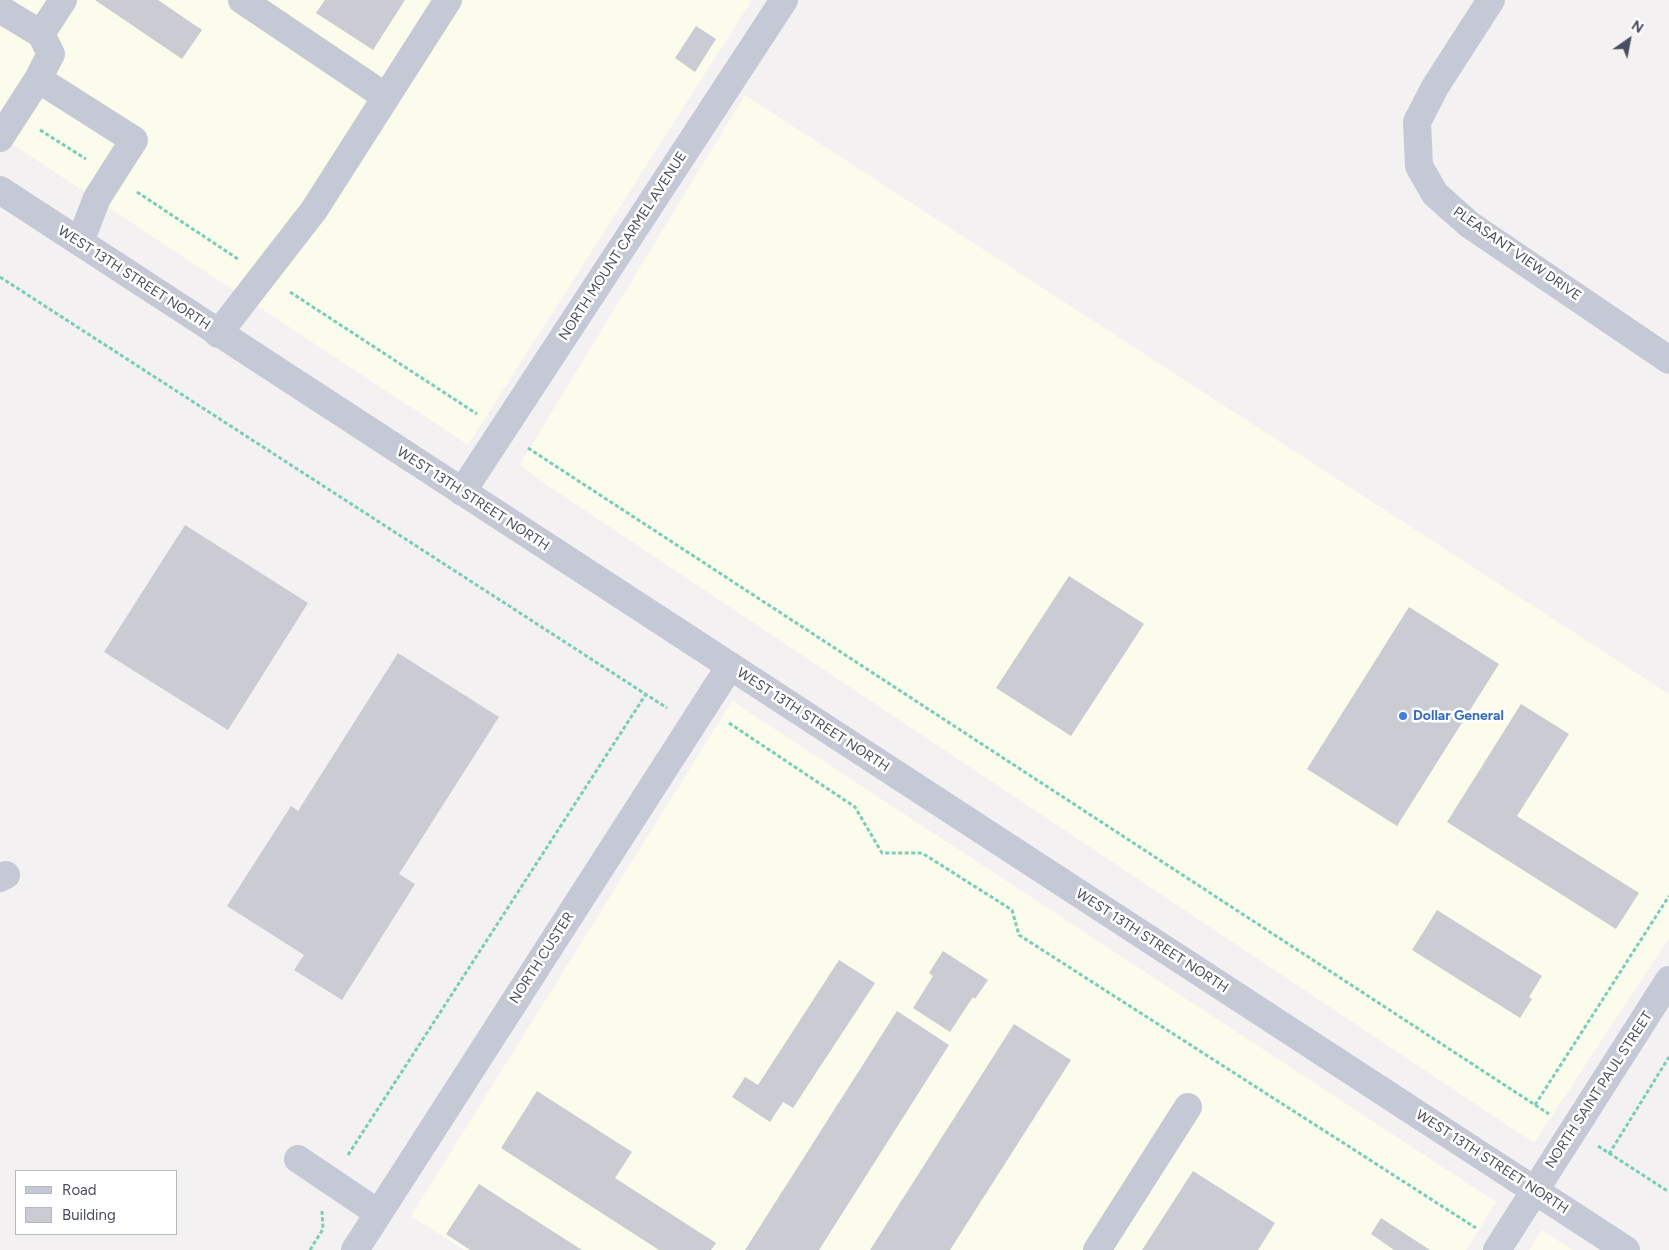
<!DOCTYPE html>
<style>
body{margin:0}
#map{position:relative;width:1669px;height:1250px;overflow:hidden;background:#f3f1f1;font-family:Figtree,sans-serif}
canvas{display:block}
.legend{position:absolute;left:15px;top:1170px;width:162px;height:65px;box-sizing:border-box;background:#fff;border:1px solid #b6b8bf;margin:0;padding:6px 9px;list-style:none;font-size:15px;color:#494e5e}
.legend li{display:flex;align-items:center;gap:10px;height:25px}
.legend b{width:25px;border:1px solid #b6b8bf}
.north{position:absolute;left:1604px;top:15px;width:50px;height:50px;-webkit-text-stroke:4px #fff;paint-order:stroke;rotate:33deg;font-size:14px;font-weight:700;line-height:20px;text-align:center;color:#494e5e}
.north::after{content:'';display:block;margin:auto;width:18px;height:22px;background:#494e5e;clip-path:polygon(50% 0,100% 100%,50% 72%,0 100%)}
</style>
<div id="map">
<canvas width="1669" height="1250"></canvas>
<ul class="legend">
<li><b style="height:6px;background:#c5c9d5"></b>Road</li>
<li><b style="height:14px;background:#cbccd3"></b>Building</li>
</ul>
<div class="north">N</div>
</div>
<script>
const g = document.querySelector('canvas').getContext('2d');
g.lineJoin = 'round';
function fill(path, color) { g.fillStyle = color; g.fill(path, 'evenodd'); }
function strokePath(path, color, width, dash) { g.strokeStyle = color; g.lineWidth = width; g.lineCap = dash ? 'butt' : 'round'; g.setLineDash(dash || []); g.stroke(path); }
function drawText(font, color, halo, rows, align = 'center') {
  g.font = font + ' Figtree,sans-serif'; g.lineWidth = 5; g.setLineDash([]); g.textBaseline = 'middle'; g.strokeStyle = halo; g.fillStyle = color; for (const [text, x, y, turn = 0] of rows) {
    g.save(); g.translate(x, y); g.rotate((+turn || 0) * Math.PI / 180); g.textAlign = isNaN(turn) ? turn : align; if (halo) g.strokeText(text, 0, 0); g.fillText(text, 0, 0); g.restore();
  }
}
const commercial = new Path2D(`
 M6,0H752L468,445L0,136V10Z
 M745,95L1669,694V938L1534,1143L538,479L520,464Z
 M732,701L1496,1202L1466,1250H464L411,1216Z
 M1542,1230L1572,1250H1529Z`);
const building = new Path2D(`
 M95,0H158L202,30L182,59Z
 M325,0H405L373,50L316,13Z
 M696,26L716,39L695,72L675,58Z
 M185,525L308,603L228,730L104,652Z
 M1069,576L1144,624L1071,736L996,688Z
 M1409,607L1499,664L1397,826L1307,769Z
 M398,653L499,717L399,874L415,884L342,1000L294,970L304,955L227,906L291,806L298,811Z
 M1521,704L1569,734L1517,816L1639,893L1616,929L1447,822Z
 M1437,910L1542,976L1529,997L1532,999L1520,1018L1412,950Z
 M943,951L988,980L975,999L973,997L950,1032L913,1008L933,976L929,973Z
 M839,960L875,983L793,1108L783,1102L770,1122L732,1097L745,1077L758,1085Z
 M897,1011L949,1045L819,1250H745Z
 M1014,1024L1071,1060L950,1250H870Z
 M537,1091L632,1152L615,1178L716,1243L711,1250H659L501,1148Z
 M1193,1171L1275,1223L1258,1250H1142Z
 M479,1184L582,1250H470L446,1234Z
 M1381,1218L1430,1250H1394L1371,1234Z`);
const path = new Path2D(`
 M40,130L86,159
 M137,192L238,259
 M0,277L667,708
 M290,292L477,414
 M528,448L1549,1114
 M729,723L855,807L882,853H922L1012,910L1019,935L1476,1228
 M1535,1105L1669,896
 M1598,1146L1669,1192
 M1609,1154L1669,1057
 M348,1155L646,694
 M310,1250L323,1229L322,1211`);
const minor = new Path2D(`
 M242,0L386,97
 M1491,0L1435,87L1417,122L1419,166L1435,194L1470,225L1669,360
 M0,9L41,34L51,54L38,79L0,138
 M41,34L63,0
 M38,79L134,140L97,198L80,242
 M0,190L1626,1250
 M218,334L314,210L448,0
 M462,492L784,0
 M0,878L6,875
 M298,1159L378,1213
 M355,1250L730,666
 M1097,1250L1188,1107
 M1497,1250L1669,980`);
const markers = [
 [1403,716,5,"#3f7fe0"]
];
const streetNames = [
 ["NORTH MOUNT CARMEL AVENUE",623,246,-57],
 ["PLEASANT VIEW DRIVE",1517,254,35],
 ["WEST 13TH STREET NORTH",134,278,33],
 ["WEST 13TH STREET NORTH",473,499,33],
 ["WEST 13TH STREET NORTH",813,720,33],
 ["WEST 13TH STREET NORTH",1152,941,33],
 ["NORTH CUSTER",542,958,-57],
 ["NORTH SAINT PAUL STREET",1599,1090,-57],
 ["WEST 13TH STREET NORTH",1492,1162,33]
];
const shopNames = [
 ["Dollar General",1413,716]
];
fill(commercial, '#fcfcec');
fill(building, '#cbccd3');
strokePath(path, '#79cdb9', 3, [4, 2.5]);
strokePath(minor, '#c5c9d5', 28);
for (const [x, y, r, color] of markers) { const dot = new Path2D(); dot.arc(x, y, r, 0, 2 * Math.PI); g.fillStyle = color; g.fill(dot); strokePath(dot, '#fff', 2); }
drawText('14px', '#494e5e', '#fff', streetNames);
drawText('bold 14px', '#366cbe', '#fff', shopNames, 'left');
</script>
